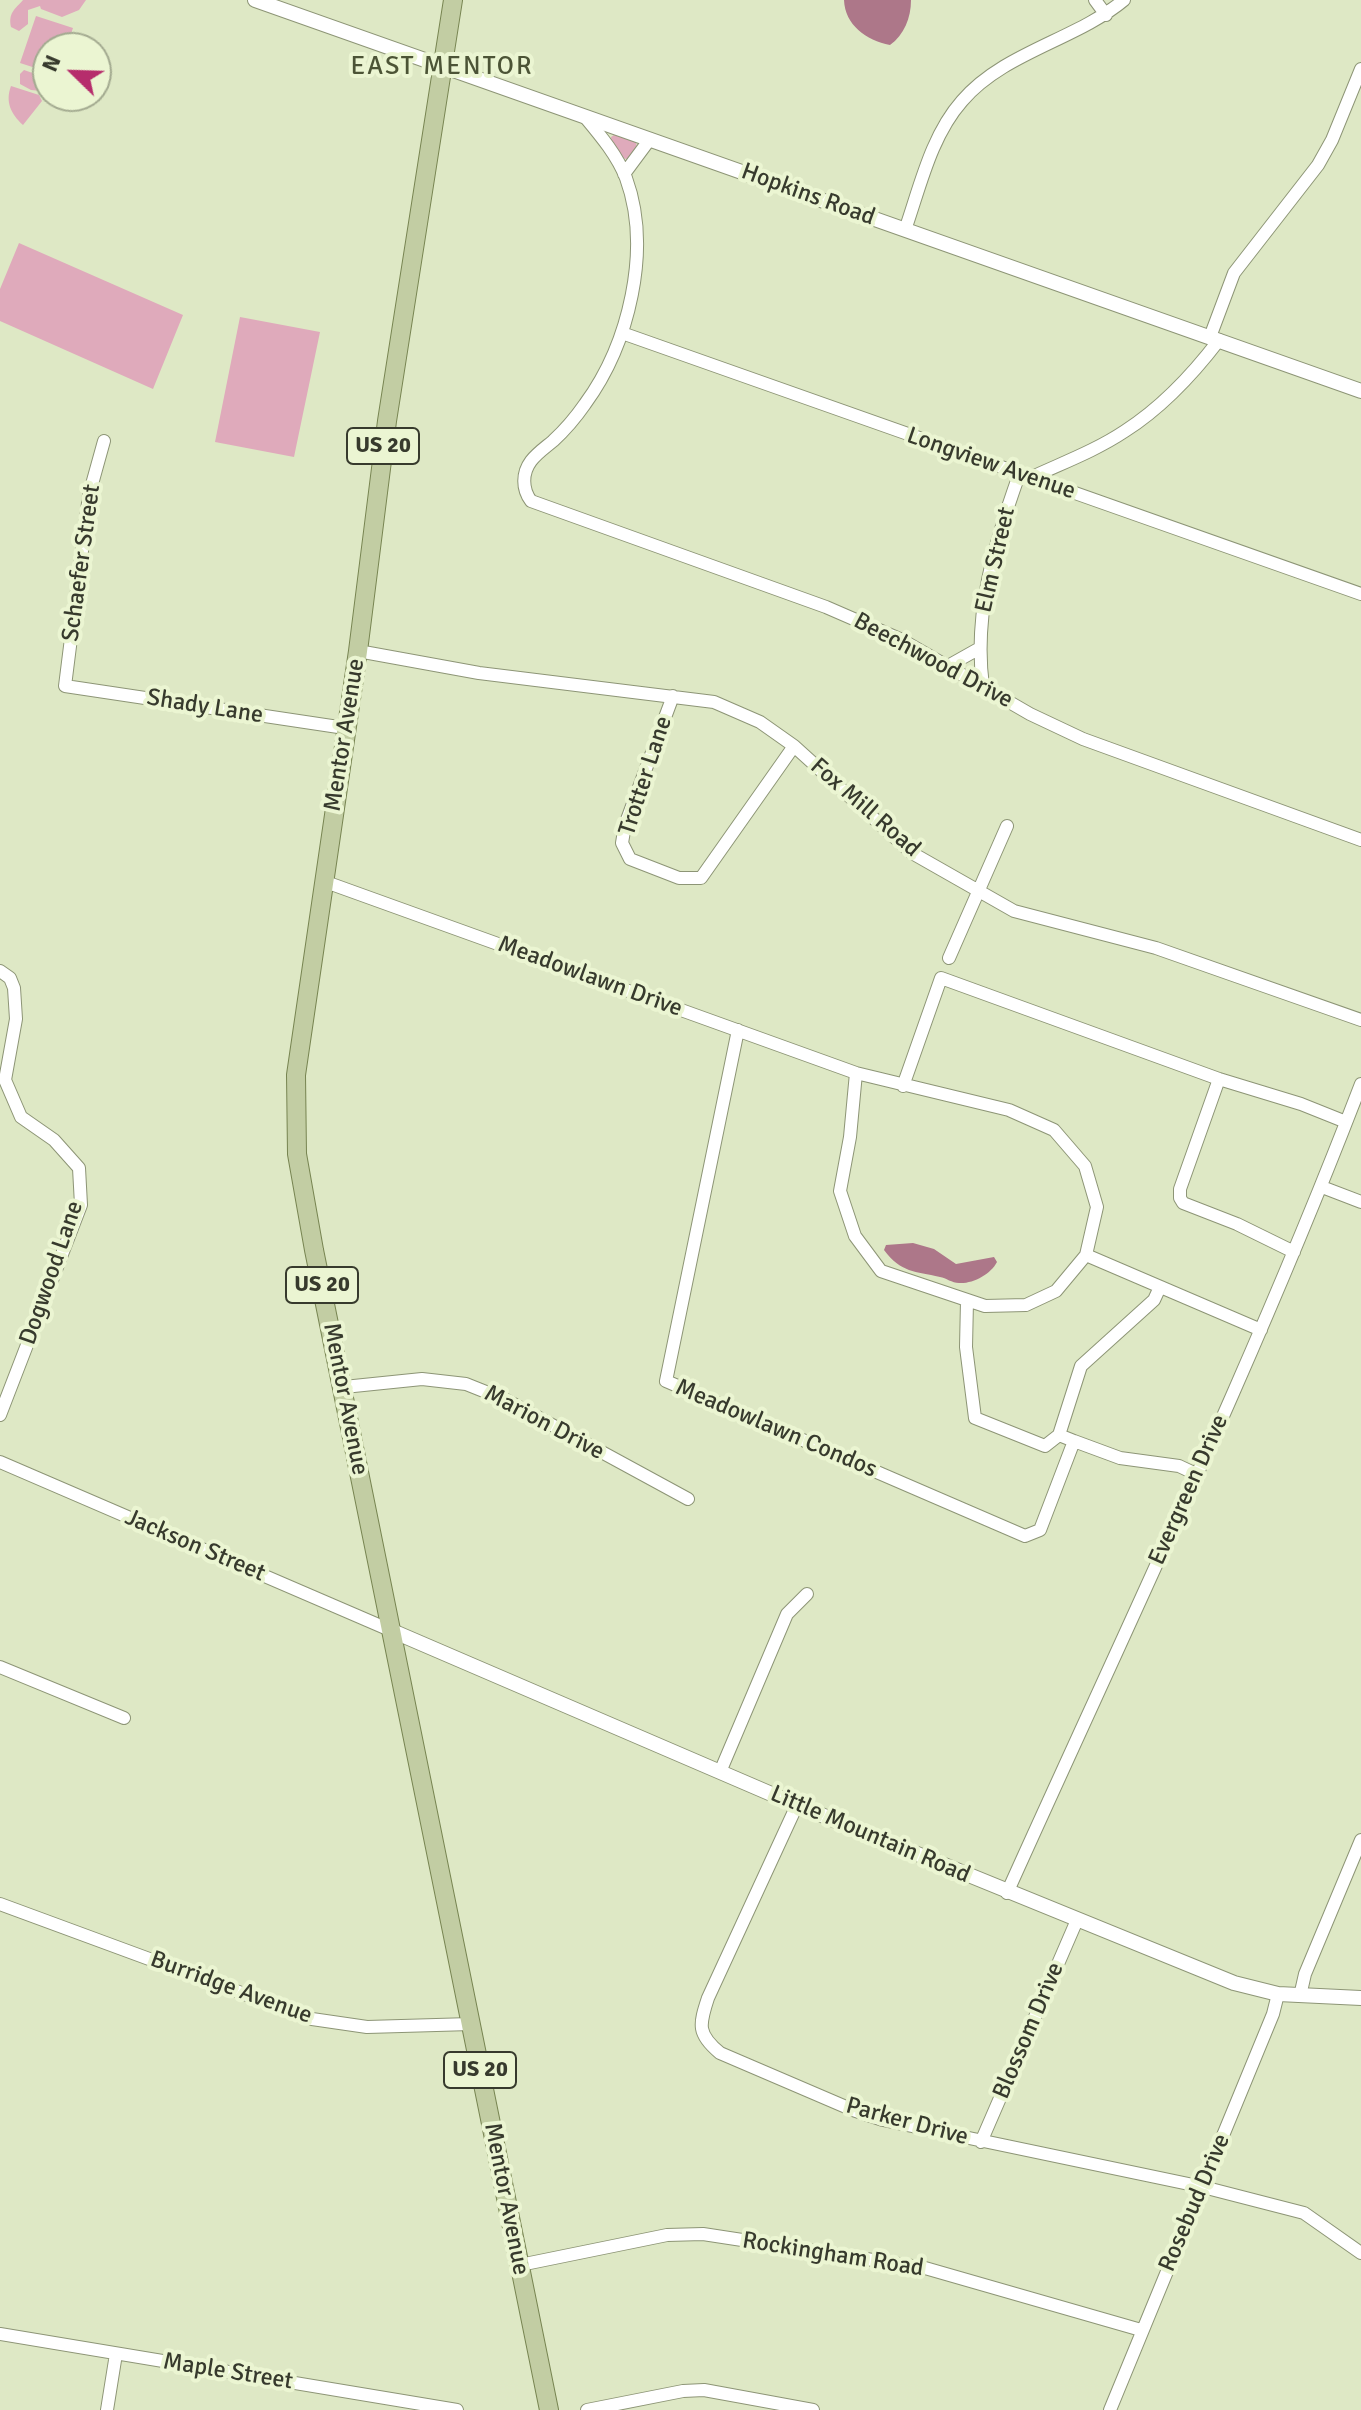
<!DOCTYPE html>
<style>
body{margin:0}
#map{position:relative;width:1361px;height:2410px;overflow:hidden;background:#dee8c5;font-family:Signika,sans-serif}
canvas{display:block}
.north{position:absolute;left:32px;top:32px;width:80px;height:80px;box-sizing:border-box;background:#ebf5d2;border:2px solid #a3aa90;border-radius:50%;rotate:293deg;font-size:22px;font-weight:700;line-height:32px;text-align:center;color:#373a2d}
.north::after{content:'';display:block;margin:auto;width:28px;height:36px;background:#b62d6c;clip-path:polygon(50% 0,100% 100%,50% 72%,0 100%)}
</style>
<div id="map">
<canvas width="1361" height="2410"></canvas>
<div class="north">N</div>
</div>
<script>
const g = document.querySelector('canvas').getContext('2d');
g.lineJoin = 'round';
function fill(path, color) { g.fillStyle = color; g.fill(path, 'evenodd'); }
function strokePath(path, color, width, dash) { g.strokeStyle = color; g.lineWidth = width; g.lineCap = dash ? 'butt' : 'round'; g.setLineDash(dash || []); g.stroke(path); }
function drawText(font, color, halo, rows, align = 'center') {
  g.font = font + ' Signika,sans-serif'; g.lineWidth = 8; g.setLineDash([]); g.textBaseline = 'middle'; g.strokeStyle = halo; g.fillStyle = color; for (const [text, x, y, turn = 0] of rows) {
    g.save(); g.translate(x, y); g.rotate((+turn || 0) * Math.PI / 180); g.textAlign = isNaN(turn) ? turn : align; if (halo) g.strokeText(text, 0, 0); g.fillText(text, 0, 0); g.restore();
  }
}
const green = new Path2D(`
 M23,0H86L79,10L62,17L41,9L40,6L28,10V24L19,31L11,27C8,13 15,9 23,0Z
 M36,16L73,28L66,48H48V72L20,63Z
 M24,70L44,77L41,91L31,90L20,84V74Z
 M11,86L39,95L42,101L23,125C11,114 5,102 11,86Z
 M614,135L636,142L637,149L627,159L621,158L612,144L611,137Z
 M19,243L183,315L153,389L0,321V289Z
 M240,317L320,332L294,457L215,442Z`);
const water = new Path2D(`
 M844,0H911C911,18 904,35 890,45C866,40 845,25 844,0Z
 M913,1243L934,1249L956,1264L994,1257L997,1262C991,1274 973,1284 959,1283C952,1283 946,1278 940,1277C915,1271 901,1273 884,1250L886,1245Z`);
const minor = new Path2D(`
 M1095,0L1106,15
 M585,117C600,135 617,155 626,178C652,249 629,344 585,404C576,417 565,430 553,441C546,447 537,453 531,461C522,473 522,489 531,501L826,607L902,640L1030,714L1083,739L1361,840
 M624,174L650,139
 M905,230C920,187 931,136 962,101C1004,52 1076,40 1124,0
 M622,333L1361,594
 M1210,337L1234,273L1318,165L1332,140L1361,69
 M104,441L89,495L65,686L345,728
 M1030,478C1062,463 1095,451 1125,431C1161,408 1193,374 1219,340
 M358,651L479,673L714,702L760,722L794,746L912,853L1014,911L1156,948L1361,1020
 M948,666L980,648
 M983,686C973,614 995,542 1019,475
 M673,696L625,825L622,843L630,859L679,878H701L794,746
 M323,881L856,1073L1009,1110L1054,1130L1085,1166L1097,1207L1086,1255L1056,1291L1026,1305L985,1306L881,1271L855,1236L840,1191L850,1137L856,1073
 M949,958L1007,826
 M0,971L10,978L14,988L16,1019L5,1080L21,1117L54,1140L79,1168L81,1205L0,1415
 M738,1030L666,1381L1025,1536L1040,1530L1074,1441L1059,1435L1081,1366L1154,1300L1160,1287
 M1219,1079L1180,1189V1198L1183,1203L1237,1224L1294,1252
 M903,1086L941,978L1219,1079L1301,1104L1346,1122
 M1322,1187L1361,1202
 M1086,1255L1261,1330
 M967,1301L966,1347L975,1418L1045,1446L1059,1435
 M344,1387L422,1379L466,1384L506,1400L688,1499
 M1074,1441L1120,1458L1179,1466L1196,1474
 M0,1462L390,1630
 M0,1667L124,1718
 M720,1772L787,1614L807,1594
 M797,1805L708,1998C699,2025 697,2034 720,2053L853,2110L883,2120L1203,2187L1304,2213L1361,2253
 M1007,1893C1128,1624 1256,1358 1361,1084
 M0,1904L312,2019L367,2027L471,2024
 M1300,1996L1305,1974L1361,1840
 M981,2142L1077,1920
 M520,2265L667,2235L703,2234L925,2268L1141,2330
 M0,2334L457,2410
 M107,2410L116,2354
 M587,2410L683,2391L704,2390L813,2410
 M1110,2410L1273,2014L1278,1994`);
const tertiary = new Path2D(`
 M255,0L1361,391
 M390,1630L797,1805L1234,1983L1278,1994L1361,1998`);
const primary = new Path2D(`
 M453,0L387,421L358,651L296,1075L297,1154L314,1250L549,2410`);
const shields = [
 [383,446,72],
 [322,1285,72],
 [480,2070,72]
];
const shieldNames = [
 ["US 20",383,446],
 ["US 20",322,1285],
 ["US 20",480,2070]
];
const streetNames = [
 ["Hopkins Road",808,195,20],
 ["Longview Avenue",991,464,19],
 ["Elm Street",996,560,-77],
 ["Schaefer Street",82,563,-82],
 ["Beechwood Drive",933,661,28],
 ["Shady Lane",205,707,9],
 ["Mentor Avenue",345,735,-81],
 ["Trotter Lane",646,776,-72],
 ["Fox Mill Road",865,808,41],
 ["Meadowlawn Drive",590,977,20],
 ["Dogwood Lane",52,1273,-71],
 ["Mentor Avenue",345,1399,79],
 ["Marion Drive",544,1423,28],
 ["Meadowlawn Condos",776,1429,23],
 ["Evergreen Drive",1189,1490,-66],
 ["Jackson Street",195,1546,23],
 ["Little Mountain Road",870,1835,23],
 ["Burridge Avenue",231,1988,20],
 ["Blossom Drive",1029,2031,-67],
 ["Parker Drive",907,2122,15],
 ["Mentor Avenue",506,2199,79],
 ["Rosebud Drive",1195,2203,-67],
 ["Rockingham Road",833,2255,9],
 ["Maple Street",228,2372,9]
];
const neighbourhoodNames = [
 ["EAST MENTOR",442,67]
];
fill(green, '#dfaabb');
fill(water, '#ad7789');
strokePath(minor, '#8d9576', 14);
strokePath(tertiary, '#8d9576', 16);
strokePath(primary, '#778451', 20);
strokePath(minor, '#fff', 12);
strokePath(tertiary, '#fff', 14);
strokePath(primary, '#c2cda3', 18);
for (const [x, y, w] of shields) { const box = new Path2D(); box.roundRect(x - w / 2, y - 18, w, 36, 6); g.fillStyle = '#ebf5d2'; g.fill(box); strokePath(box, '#373a2d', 2); }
drawText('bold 22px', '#373a2d', null, shieldNames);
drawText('24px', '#373a2d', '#ebf5d2', streetNames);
g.letterSpacing = '2px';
drawText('26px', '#4c5436', '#ebf5d2', neighbourhoodNames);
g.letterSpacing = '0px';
</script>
